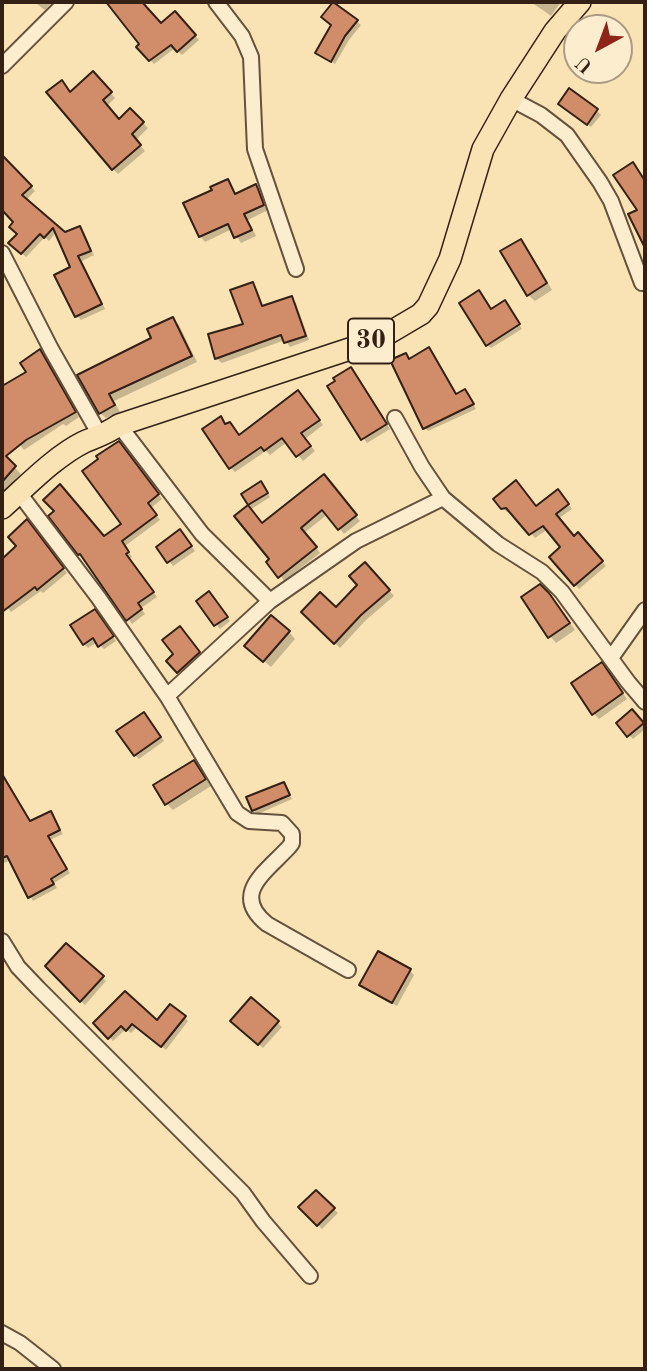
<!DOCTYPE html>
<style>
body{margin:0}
#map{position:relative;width:647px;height:1371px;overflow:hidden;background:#f9e3b4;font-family:"Old Standard TT",serif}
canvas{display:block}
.frame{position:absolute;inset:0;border:4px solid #342014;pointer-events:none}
.north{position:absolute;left:563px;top:14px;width:70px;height:70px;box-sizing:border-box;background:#fbedce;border:2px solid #ab9b84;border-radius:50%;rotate:221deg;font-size:19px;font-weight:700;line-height:28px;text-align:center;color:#342014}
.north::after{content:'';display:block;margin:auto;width:24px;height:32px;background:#8f2418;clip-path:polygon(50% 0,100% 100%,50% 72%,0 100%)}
</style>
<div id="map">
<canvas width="647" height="1371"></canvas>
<div class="frame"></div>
<div class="north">U</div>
</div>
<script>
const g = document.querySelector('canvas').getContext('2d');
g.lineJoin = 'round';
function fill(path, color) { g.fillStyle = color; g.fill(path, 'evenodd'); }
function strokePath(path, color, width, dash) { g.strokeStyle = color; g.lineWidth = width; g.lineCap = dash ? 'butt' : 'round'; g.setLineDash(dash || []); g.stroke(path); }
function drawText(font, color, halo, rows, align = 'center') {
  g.font = font + ' "Old Standard TT",serif'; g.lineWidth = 5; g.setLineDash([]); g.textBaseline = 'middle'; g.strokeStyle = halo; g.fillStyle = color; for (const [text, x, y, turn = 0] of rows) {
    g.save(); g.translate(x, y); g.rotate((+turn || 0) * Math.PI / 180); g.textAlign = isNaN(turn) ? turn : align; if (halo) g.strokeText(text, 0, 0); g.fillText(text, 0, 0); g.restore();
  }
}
const shadow = new Path2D(`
 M34,2H52L45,10Z
 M117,2H143L161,25L175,13L199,40L182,55L175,48L154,64L138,47L141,44L112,6Z
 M531,2H561L551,16Z
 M334,3L361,25L349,40L335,64L317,53L333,25Z
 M93,73L115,98L107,106L120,121L130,110L148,128L136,140L145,151L118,174L113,169Z
 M564,108L597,111L601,115L591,127Z
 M2,157L35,191L26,200L65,234L79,228L84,232L94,255L82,261L105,309L81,320L77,316L72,268L56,232L49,241L45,237L26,257L11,243L19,234L16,222L2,207Z
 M227,181L237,195L256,186L261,191L268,210L248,220L256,236L241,243L232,229L205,242L200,236L214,191Z
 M520,242L527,248L552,290L535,301L528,295Z
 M252,284L257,289L264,307L292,298L296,303L309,340L290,347L285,340L222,363L217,359L210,335L245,325Z
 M508,307L522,329L491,348L487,345L491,311Z
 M173,319L179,325L197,362L114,401L120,412L106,418L100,413L79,375L154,339Z
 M40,352L79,417L66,426L63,424L24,450L2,424V388L28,373Z
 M406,355L457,396L465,392L476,409L428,431L424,427Z
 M351,369L390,429L367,443L329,387Z
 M303,397L323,425L305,439L315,451L303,461L287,442L270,455L266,451L235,472L230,467L221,418L227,425L230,424L240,436Z
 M123,447L162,499L151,508L160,520L125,546L132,557L129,559L157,597L141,608L145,614L132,624L85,557L80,554L124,525Z
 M2,455L21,474L2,495Z
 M328,481L360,521L344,534L328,514L304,533L320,553L284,581L271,560L236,516L250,505L243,494L265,488L270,497L250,510L263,525Z
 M562,496L572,509L558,519L574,538L582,539L606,566L579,589L551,557L563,548L548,529L535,538L512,512H507L503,508H537Z
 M31,526L67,573L43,593L41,591L11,612L2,601V562L19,546Z
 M184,536L195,551L173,566L159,547Z
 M370,569L394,596L366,620L340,648L303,612L336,609L360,586Z
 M540,586L555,601L575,630L556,643L550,636Z
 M213,597L230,621L220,629L198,601Z
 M98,615L116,641L104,649L97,642L88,648L84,644Z
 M289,632L295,639L271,667L253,652Z
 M185,634L205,659L184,677L169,661L175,654Z
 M607,670L627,699L599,719L593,713Z
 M636,716L645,729L633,739L629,735Z
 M148,718L164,741L139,759L135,755Z
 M194,762L211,786L173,810L166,803Z
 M2,772L31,823L50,813L63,834L50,840L70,873L54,883L57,888L33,901L11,860L4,863L2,861Z
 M283,784L292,799L258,814L254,810Z
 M66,946L106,981L85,1005L47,966Z
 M410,971L414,975L397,1006L366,989Z
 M251,1000L282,1027L263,1048L233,1021Z
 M185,1018L188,1021L166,1050L137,1027L131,1033L126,1029L113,1041L96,1023H157Z
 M316,1192L338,1213L322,1229L301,1207Z`);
const building = new Path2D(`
 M106,2H142L161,23L175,11L196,35L177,52L171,45L149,61L136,47L139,44Z
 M333,2L358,20L345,36L331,62L315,53L331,25L321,17Z
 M93,71L112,92L103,100L119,119L130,108L144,122L132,134L141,145L112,170L46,92L62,80L70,92Z
 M569,88L598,109L587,125L558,104Z
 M2,155L32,186L22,195L65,232L80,226L91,251L78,256L102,304L75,317L54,275L70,267L53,228L44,238L40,234L21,254L8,243L17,234L9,227L13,222L2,210Z
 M633,162L645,181V248L628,214L637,210L613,175Z
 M228,179L235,194L256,184L258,189L264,205L244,214L252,230L234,238L228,224L199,237L183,203L212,190L210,187Z
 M521,239L547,283L527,296L500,251Z
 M253,282L262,306L292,296L306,336L284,343L281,335L215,359L208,334L243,324L230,290Z
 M479,290L491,309L505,300L520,324L486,346L459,303Z
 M173,317L192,356L109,394L115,405L99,414L77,375L151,338L147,329Z
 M429,347L456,394L465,389L474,404L423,429L390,360L406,353L409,359Z
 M40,349L76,412L26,440L6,456L16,466L2,482V386L26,372L20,363Z
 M351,367L387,424L361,440L327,386L335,381L333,378Z
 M298,390L320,420L301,433L311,446L296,457L282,438L264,451L261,447L229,469L202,429L221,416L225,424L230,422L239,435Z
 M119,441L159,494L148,503L157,515L122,541L129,552L126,554L154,592L138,603L142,609L126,621L80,554L78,555L48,516L54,511L43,500L60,484L104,536L121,524L82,471L98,459L96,456Z
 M324,474L357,515L338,530L322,510L301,528L317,547L278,578L266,562L269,559L234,516L248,505L262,523Z
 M516,480L536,506L558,489L569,504L556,514L574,536L578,532L603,561L574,586L549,557L560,547L543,526L529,535L506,508L501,509L493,499Z
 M261,481L268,493L248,505L241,494Z
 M27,519L64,568L37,590L35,587L2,612V559L16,546L8,537Z
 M180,529L192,546L167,563L156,547Z
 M365,562L390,590L361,615L334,644L301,612L320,592L336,607L357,585L349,576Z
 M540,584L549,593L570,623L548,638L521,597Z
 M209,591L228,617L214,626L196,601Z
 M95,609L114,636L98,647L93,638L83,645L70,625Z
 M271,615L290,631L263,662L244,646Z
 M180,626L200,652L177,673L166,661L173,654L162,640Z
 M602,662L623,693L592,715L571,683Z
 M632,709L644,723L627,737L616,723Z
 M144,712L161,737L134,756L116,731Z
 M194,760L206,779L165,805L153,785Z
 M2,774L30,821L51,811L60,830L48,836L67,869L51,879L54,884L28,898L7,856L2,858Z
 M284,782L290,795L252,811L246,797Z
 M66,943L104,976L80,1002L45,966Z
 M378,951L411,969L392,1003L359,985Z
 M125,991L157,1020L170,1004L186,1016L161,1047L132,1024L126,1031L121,1026L108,1039L93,1023Z
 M251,997L279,1021L258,1045L230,1021Z
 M316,1190L335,1208L317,1226L298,1207Z`);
const minor = new Path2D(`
 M216,2L242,36L251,57L255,149L296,269
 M2,66L66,2
 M511,99L541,115L567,135L600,182L611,201L642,283
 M2,253L51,349L101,437
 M395,418L422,467L443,498L498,544L542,572L562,592L628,682L645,702
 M119,425L202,534L270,601
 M19,493L98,597L167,696L237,813L249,821L282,823L292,834V843L289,847C266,872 230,894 267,924L348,970
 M611,658L645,610
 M167,696L270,601L356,541L443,498
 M2,941L18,967L38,988L243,1193L263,1221L310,1276
 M2,1333L20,1343L53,1369`);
const highway = new Path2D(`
 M2,508C27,486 54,457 84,442C96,437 108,433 119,425L377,340L421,314L428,306L450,259L483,149L511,99L555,31L580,2`);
const shields = [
 [371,341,46]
];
const shieldNames = [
 ["30",371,341]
];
fill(shadow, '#0003');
fill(building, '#d18d6a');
strokePath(building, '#342014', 2);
strokePath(minor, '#65513c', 18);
strokePath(highway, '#342014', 24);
strokePath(minor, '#fbedce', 14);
strokePath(highway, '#f9e3b4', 21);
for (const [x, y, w] of shields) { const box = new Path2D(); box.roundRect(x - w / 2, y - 22.5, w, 45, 5); g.fillStyle = '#fbedce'; g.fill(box); strokePath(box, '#342014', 2); }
drawText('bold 26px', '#342014', null, shieldNames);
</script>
